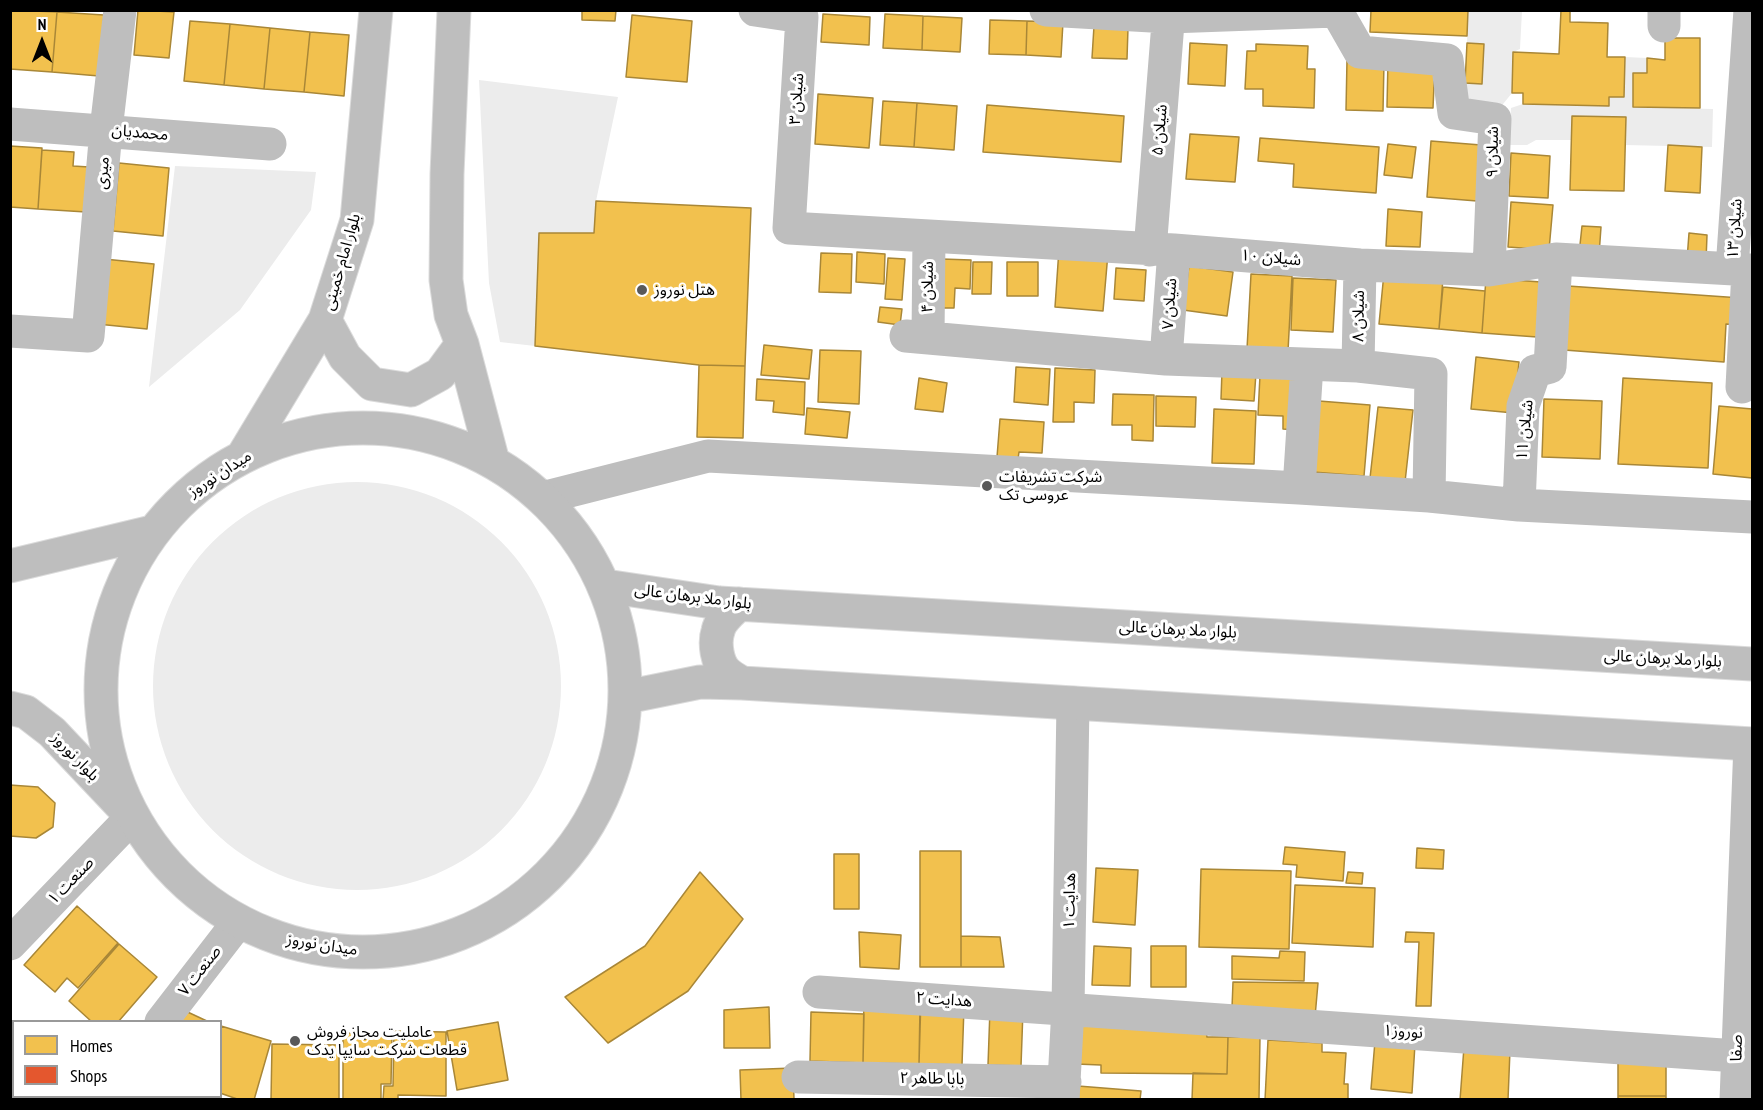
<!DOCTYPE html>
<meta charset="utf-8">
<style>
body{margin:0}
#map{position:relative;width:1763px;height:1110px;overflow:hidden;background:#fff;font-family:"PT Sans Narrow",sans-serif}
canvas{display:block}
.frame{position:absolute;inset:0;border:12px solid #000;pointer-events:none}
.legend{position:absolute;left:12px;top:1020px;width:210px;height:78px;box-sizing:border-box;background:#fff;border:2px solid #999;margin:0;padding:8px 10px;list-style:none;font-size:18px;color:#000}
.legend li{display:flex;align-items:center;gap:12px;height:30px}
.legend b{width:30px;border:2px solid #999}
.north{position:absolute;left:12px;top:12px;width:60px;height:60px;-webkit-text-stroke:4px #fff;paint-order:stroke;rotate:0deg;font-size:16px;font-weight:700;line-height:24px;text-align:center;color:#000}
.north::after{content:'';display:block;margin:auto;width:21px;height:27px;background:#000;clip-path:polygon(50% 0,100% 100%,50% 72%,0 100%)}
</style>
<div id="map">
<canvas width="1763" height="1110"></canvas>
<div class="frame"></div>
<ul class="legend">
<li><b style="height:16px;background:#f2c14e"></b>Homes</li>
<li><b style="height:16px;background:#e4572e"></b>Shops</li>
</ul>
<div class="north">N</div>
</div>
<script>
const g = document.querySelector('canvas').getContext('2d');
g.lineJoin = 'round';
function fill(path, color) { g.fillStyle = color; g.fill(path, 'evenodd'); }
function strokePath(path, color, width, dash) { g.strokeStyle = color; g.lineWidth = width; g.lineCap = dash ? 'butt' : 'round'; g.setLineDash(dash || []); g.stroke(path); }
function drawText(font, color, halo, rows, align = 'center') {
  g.font = font + ' "PT Sans Narrow","Noto Sans Arabic",sans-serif'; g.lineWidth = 6; g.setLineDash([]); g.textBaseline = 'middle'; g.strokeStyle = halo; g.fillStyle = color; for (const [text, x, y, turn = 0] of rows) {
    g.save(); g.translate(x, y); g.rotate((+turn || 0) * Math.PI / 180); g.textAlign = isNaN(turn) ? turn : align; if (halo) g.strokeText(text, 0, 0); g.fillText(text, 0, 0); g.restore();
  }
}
const green = new Path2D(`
 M1468,11H1522L1520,49L1513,52L1512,93L1499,109L1465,106V83L1482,84L1484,44L1467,43Z
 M1625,57L1647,58V73H1633V107L1713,109L1712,147L1625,145L1626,117L1572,116L1571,140H1536L1527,145H1509L1511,108L1523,104L1609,106V97H1624Z
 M479,80L618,97L596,201L594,233L539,234L535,346L500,342L489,283Z
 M175,166L316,172L311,210L240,310L149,387Z
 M153 686a204 204 0 1 1 408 0a204 204 0 1 1-408 0Z`);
const homes = new Path2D(`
 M10,10L57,12L52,72L10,69Z
 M138,10L174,12L169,58L134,55Z
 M582,10H616L615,21L582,20Z
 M1371,10H1468L1467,36L1370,32Z
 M1561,10H1570V22L1608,23L1607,57H1625L1624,97H1609V106L1523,104V93H1512L1513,52L1559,54Z
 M57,12L104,15L99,76L52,72Z
 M823,14L870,17L869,45L821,42Z
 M885,14L923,16L922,50L883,48Z
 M632,15L692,21L687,82L626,77Z
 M923,16L962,18L960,52L922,50Z
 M990,20L1027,21L1026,55L989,54Z
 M190,21L230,24L224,85L184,81Z
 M1027,21L1063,22L1061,57L1026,55Z
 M230,24L270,28L264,89L224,85Z
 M1094,26L1128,28L1127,59L1092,58Z
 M270,28L310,32L304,92L264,89Z
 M310,32L349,35L344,96L304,92Z
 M1665,38H1700V108L1633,107V73H1647V58L1665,60Z
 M1190,43L1227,45L1225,86L1188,84Z
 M1467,43L1484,44L1482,84L1465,83Z
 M1256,44L1308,46L1307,69H1315L1314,108L1263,106V89H1245L1247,51H1256Z
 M1347,60L1384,62L1383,111L1346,110Z
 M1388,60L1435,62L1433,108L1387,107Z
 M818,94L873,98L869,148L815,144Z
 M883,101L917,103L914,147L880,145Z
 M917,103L957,106L954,150L914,147Z
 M987,105L1124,116L1121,162L983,152Z
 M1572,116L1626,117L1624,191L1570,190Z
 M1190,134L1239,137L1235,182L1186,179Z
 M1260,138L1379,147L1376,193L1293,187L1294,164L1258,161Z
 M1431,141L1481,145L1477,201L1427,197Z
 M1388,144L1416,147L1412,178L1384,175Z
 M1668,145L1702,147L1700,193L1665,191Z
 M10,146L42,148L38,209L10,207Z
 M42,150L74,152L73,166L89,167L86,212L38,209Z
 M1511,153L1550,156L1548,198L1509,196Z
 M119,163L169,168L163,236L113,231Z
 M596,201L751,208L745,366L699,365L535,346L539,233H594Z
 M1511,202L1553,205L1549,250L1508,247Z
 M1388,209L1422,212L1420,247L1386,246Z
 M1582,226L1601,227L1599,255L1579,254Z
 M1689,233L1707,235L1706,261L1687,260Z
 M1059,249L1108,253L1103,311L1055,307Z
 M857,252L885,254L884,284L856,282Z
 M821,253L852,254L851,293L819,292Z
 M888,258L905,259L902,300L885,299Z
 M104,259L154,264L147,329L97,324Z
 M942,259L971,260L970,289L955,288L954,308H940Z
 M973,262H992L991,294H972Z
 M1007,262H1038V296H1007Z
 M1189,266L1233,272L1227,316L1183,310Z
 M1116,268L1146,270L1144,301L1114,299Z
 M1384,273L1443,278L1439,329L1379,324Z
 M1251,274L1292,276L1288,351L1247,349Z
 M1293,278L1336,280L1333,332L1291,330Z
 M1486,278L1541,282L1537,337L1482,333Z
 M1568,286L1741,298L1739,325L1726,324L1724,362L1564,350Z
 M1443,287L1485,291L1482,333L1439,329Z
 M880,307L902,309L900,325L878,322Z
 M764,345L812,350L809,379L761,375Z
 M820,350L861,351L859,404L818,402Z
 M1476,357L1519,362L1514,413L1471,409Z
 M699,365L745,366L743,438L697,437Z
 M1016,367L1050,369L1048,405L1014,402Z
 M1055,368L1095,370L1094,403L1074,402V422H1053Z
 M1222,371L1256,373L1254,401L1221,399Z
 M1260,375L1297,376L1295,430L1283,429V416L1258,415Z
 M919,378L947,383L943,412L915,409Z
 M1623,378L1712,383L1708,468L1618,464Z
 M757,379L805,382L804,415L773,412L774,401L756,400Z
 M1113,394L1154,395L1153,441L1132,440V425H1112Z
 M1156,396L1196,397L1195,427L1156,426Z
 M1544,399L1602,401L1600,459L1542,457Z
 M1319,401L1370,405L1364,476L1313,472Z
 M1719,406L1752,409V478L1713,474Z
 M1378,407L1413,410L1405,482L1370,478Z
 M807,408L850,412L847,438L805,434Z
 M1214,409L1256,411L1254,464L1212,463Z
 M1000,419L1044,422L1042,453L1019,452L1018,459L997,457Z
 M10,785L38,787L55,803L53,827L36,838L10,836Z
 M1285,847L1345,852L1343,881L1296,877L1297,865L1283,864Z
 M1417,848L1444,850L1443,869L1416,868Z
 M920,851H961V967H920Z
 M834,854H859V909H834Z
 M1096,868L1138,870L1135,925L1093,922Z
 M1201,869L1291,871L1289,949L1199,947Z
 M700,872L743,919L688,991L608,1043L565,997L645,946Z
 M1348,872L1363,873L1362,884L1346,883Z
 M1295,885L1375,888L1373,947L1292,943Z
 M77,906L118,943L78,988L67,978L55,992L24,965Z
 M859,932L901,935L899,969L860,967Z
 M1406,932L1434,933L1431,1006H1416L1419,942H1405Z
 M961,936L1000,937L1004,967H961Z
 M119,944L157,977L118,1022H92L69,1001Z
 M1094,946L1131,948L1130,986L1092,985Z
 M1151,946H1186V987H1151Z
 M1280,951L1305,952L1304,981L1232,979V956L1279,958Z
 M1233,982L1318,983L1315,1017L1232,1008Z
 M864,995L921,997L919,1064L863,1063Z
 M920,1006L964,1007L962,1065L919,1064Z
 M769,1007L770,1048H724V1010Z
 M179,1008L209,1022H173Z
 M990,1009L1023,1010L1021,1066L988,1065Z
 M811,1012L864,1014L863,1063L810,1061Z
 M1079,1018L1205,1026L1207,1037H1228L1227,1074L1101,1073V1065L1076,1064Z
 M498,1022L508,1080L457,1090L447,1031Z
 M221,1026L271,1041L254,1100H240L220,1093Z
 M394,1031L446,1032V1096L398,1095V1100H383L384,1086H393Z
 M343,1033L392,1034L391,1084H381V1100H343Z
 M1228,1037H1260L1259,1099L1192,1100L1193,1073L1227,1074Z
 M1268,1040L1322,1043V1052L1346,1053L1344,1084H1348V1100H1265Z
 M1375,1041L1415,1044L1412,1093L1371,1089Z
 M272,1044L339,1045V1100H271Z
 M1464,1047L1510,1050L1508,1100H1460Z
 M1618,1055H1666V1096H1618Z
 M793,1068L794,1100H741L740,1070Z
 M1078,1086L1141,1091L1140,1100H1077Z
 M1618,1096H1666V1100H1618Z`);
const shops = new Path2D(`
 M14,1045V1096H39L37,1100H10V1050Z`);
const minor = new Path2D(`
 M755,10L802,17L789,228L1174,250L1360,265L1489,270L1556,259L1752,270
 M1046,10L1169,17L1336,11
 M1336,10L1360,52L1447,60L1454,113L1495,119L1489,270
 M1664,10V26
 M10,124L270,144
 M1150,250L1169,10
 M1732,269L1750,10
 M10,331L88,336L106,130L120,10
 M906,336L1166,359L1358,366L1431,374L1429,496
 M928,337L929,237
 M1166,359L1174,250
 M1358,366L1360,265
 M1742,387L1748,270
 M1299,488L1307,365
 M542,498L708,456L1299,488L1429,496L1519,505L1752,517
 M1519,505L1523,406L1535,371L1550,367L1556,259
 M10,944L132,817
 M819,992L1737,1056
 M161,1022L239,921
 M798,1077L1065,1082
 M101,1100L104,1096
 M1063,1100L1068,1008L1073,703
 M1736,1100L1750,744`);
const major = new Path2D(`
 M454,10L447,174L446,280L451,315L462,344L493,462
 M325,320L345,357L372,384L411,390L440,374L462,344
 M101 690a262 262 0 1 1 524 0a262 262 0 1 1-524 0Z
 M243,456L325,320L357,220L376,10
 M10,566L152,532
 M605,586L719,603L1752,664
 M739,604C731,612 720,620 718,631C714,643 717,663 726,672C730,676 737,680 742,683
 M626,697L700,682L742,683L1752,744
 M10,708L26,712L52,732L120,804`);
const markers = [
 [642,290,6,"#595959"],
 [987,486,6,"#595959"],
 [295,1041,6,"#595959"]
];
const streetNames = [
 ["شیلان ۳",797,99,-86],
 ["شیلان ۵",1160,130,-85],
 ["محمدیان",140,133,5],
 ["شیلان ۹",1493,152,-89],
 ["میری",103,173,-85],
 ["شیلان ۱۳",1735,229,-86],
 ["شیلان ۱۰",1271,258,5],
 ["بلوار امام خمینی",342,262,-74],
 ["شیلان ۴",928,287,-89],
 ["شیلان ۷",1170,304,-86],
 ["شیلان ۸",1359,316,-89],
 ["شیلان ۱۱",1525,430,-84],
 ["میدان نوروز",220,474,-33],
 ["بلوار ملا برهان عالی",693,597,7],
 ["بلوار ملا برهان عالی",1178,630,3],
 ["بلوار ملا برهان عالی",1663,659,3],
 ["بلوار نوروز",75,757,46],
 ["صنعت ۱",71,881,-46],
 ["هدایت ۱",1070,901,-89],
 ["میدان نوروز",322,945,9],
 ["صنعت ۷",200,971,-52],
 ["هدایت ۲",944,1000,4],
 ["نوروز۱",1403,1032,4],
 ["صفا",1737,1048,-89],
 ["بابا طاهر ۲",932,1079,1]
];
const poiNames = [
 ["هتل نوروز",654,290],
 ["شرکت تشریفات",999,477],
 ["عروسی تک",999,495],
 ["عاملیت مجاز فروش",307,1032],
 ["قطعات شرکت سایپا یدک",307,1050]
];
fill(green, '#ececec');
fill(homes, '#f2c14e');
strokePath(homes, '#a98737', 1.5);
fill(shops, '#e4572e');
strokePath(shops, '#a03d20', 1.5);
strokePath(major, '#dbdbdb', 35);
strokePath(minor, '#bebebe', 33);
strokePath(major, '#bebebe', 33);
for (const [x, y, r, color] of markers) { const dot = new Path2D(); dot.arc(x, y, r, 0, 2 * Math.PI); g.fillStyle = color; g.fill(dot); strokePath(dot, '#fff', 2); }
drawText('16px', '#000', '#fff', streetNames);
drawText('16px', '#000', '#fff', poiNames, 'left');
</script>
